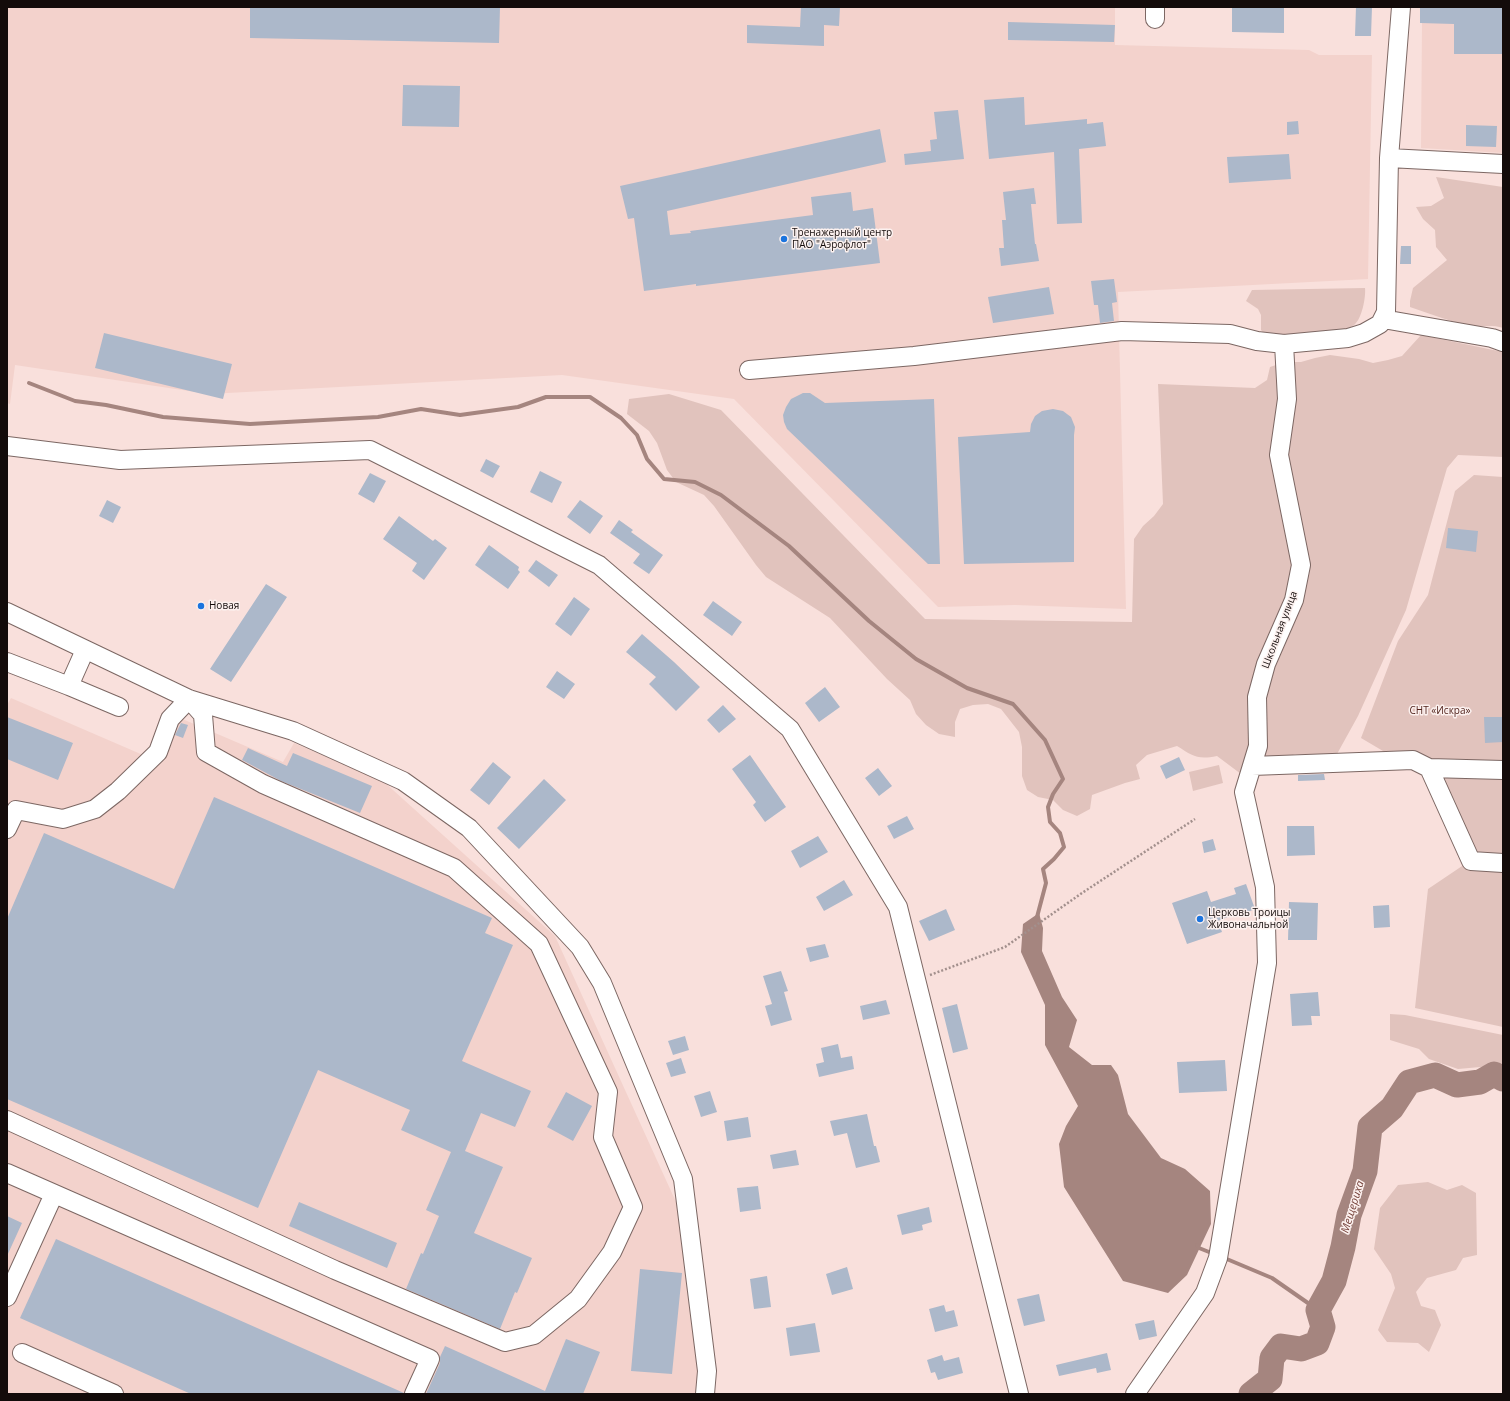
<!DOCTYPE html>
<meta charset="utf-8">
<style>
body{margin:0}
#map{position:relative;width:1510px;height:1401px;overflow:hidden;background:#f9e0dc;font-family:"Open Sans",sans-serif}
canvas{display:block}
.frame{position:absolute;inset:0;border:8px solid #130b0a;pointer-events:none}
</style>
<div id="map">
<canvas width="1510" height="1401"></canvas>
<div class="frame"></div>
</div>
<script>
const g = document.querySelector('canvas').getContext('2d');
g.lineJoin = 'round';
function fill(path, color) { g.fillStyle = color; g.fill(path, 'evenodd'); }
function strokePath(path, color, width, dash) { g.strokeStyle = color; g.lineWidth = width; g.lineCap = dash ? 'butt' : 'round'; g.setLineDash(dash || []); g.stroke(path); }
function drawText(font, color, halo, rows, align = 'center') {
  g.font = font + ' "Open Sans",sans-serif'; g.lineWidth = 3; g.setLineDash([]); g.textBaseline = 'middle'; g.strokeStyle = halo; g.fillStyle = color; for (const [text, x, y, turn = 0] of rows) {
    g.save(); g.translate(x, y); g.rotate((+turn || 0) * Math.PI / 180); g.textAlign = isNaN(turn) ? turn : align; if (halo) g.strokeText(text, 0, 0); g.fillText(text, 0, 0); g.restore();
  }
}
const built = new Path2D(`
 M7,7H1115V45L1309,50L1319,55H1372L1368,279L1118,292L1126,609L1015,605L938,607L734,399L562,375L209,394L15,365L10,404L7,403Z
 M1420,7H1503V153L1421,148L1422,23H1420Z
 M11,698L143,755L173,715L283,762L294,743L383,781L555,936L681,1213L701,1394H7V705Z`);
const green = new Path2D(`
 M1436,177L1503,187V328C1491,324 1478,328 1465,325C1447,320 1428,313 1410,307V301L1413,288L1447,260L1436,247L1435,230L1423,219L1416,207L1431,206L1444,198Z
 M1365,288C1366,297 1362,319 1354,325C1341,335 1284,334 1265,335L1261,330V315L1258,309L1246,301L1252,290Z
 M1421,335L1503,352V457L1458,455L1447,468L1406,610L1358,716L1337,754H1295L1266,766L1241,774L1217,756C1197,760 1193,756 1177,746L1147,755L1136,765L1140,779L1125,783L1092,795L1090,809L1077,816L1063,810L1053,800L1038,797L1027,790L1022,776V747L1019,732L1001,709L988,704L973,705L960,709L955,722V737L939,734L926,725L916,714L910,700L887,679L830,618L766,577L756,565L714,506L704,495L676,482L667,470L657,443L649,431L627,414L629,399L669,394L721,410L925,619L1132,622L1134,539L1143,526L1154,516L1163,504L1158,384L1255,388L1267,380L1270,367L1285,362H1301L1315,358L1330,355L1359,359L1373,363L1388,360L1402,356Z
 M1474,475L1503,477V1027L1415,1008L1428,889L1474,858L1422,774L1361,738L1398,641L1428,595L1455,491Z
 M1219,765L1223,783L1193,791L1189,772Z
 M1390,1014L1405,1015L1503,1035V1065L1458,1069L1429,1059L1419,1049L1390,1040Z
 M1428,1182L1447,1190L1462,1185L1476,1193L1477,1255L1463,1258L1456,1270L1427,1278L1416,1292L1421,1306L1435,1310L1441,1325L1429,1352L1418,1343L1387,1342L1378,1330L1395,1288L1391,1274L1374,1249L1380,1208L1398,1185Z`);
const water = new Path2D(`
 M1039,913L1043,928L1042,951L1062,997L1077,1020L1069,1047L1092,1065H1111L1118,1075L1128,1114L1161,1158L1185,1169L1210,1191L1211,1224L1187,1275L1168,1293L1123,1281L1064,1187L1059,1144L1066,1126L1078,1106L1045,1045V1005L1021,952L1023,924Z`);
const stream = new Path2D(`
 M29,383L75,401L106,405L163,417L250,424L378,417L421,409L460,415L518,407L546,397H590L621,418L637,435L647,459L664,479L695,482L721,495L789,546L869,621L916,659L967,688L1013,704L1045,740L1063,779L1053,794L1048,807L1050,822L1060,833L1064,847L1054,859L1043,869L1046,883L1037,917
 M1197,1245L1199,1248L1214,1254
 M1222,1257L1272,1278L1318,1310`);
const river = new Path2D(`
 M1251,1394L1270,1379L1272,1358L1281,1346L1301,1349L1317,1343L1323,1327L1318,1310L1334,1281L1343,1247L1349,1215L1365,1171L1370,1127L1392,1108L1409,1082L1435,1075L1457,1085L1480,1082L1494,1074L1503,1079`);
const building = new Path2D(`
 M250,7H500L499,43L250,38Z
 M801,7H840L839,26L824,25V46L747,43V25L800,27Z
 M1232,7H1284V33L1232,32Z
 M1356,7H1372L1371,36H1355Z
 M1420,7H1503V54H1454V24L1420,23Z
 M1008,22L1115,25L1114,42L1008,40Z
 M403,85L460,86L459,127L402,126Z
 M1024,97L1025,125L1087,119V124L1103,122L1106,146L1079,149L1082,223L1057,224L1054,152L989,159L984,100Z
 M958,110L964,159L905,165L904,154L931,151L930,140L937,139L934,112Z
 M1298,121L1299,134L1287,135V122Z
 M1466,125L1497,126L1496,147L1466,146Z
 M880,129L886,162L667,211L670,235L691,233L690,231L813,215L811,197L851,192L853,211L873,208L880,263L696,286V284L644,291L634,218L628,219L620,186Z
 M1289,154L1291,179L1229,183L1227,157Z
 M1034,188L1036,204H1031L1035,244H1036L1039,261L1001,266L999,248H1004L1002,220H1006L1003,192Z
 M1401,246H1411V264H1400Z
 M1114,279L1117,302L1112,303L1114,321L1100,323L1098,305H1094L1091,281Z
 M1049,287L1054,314L993,323L988,297Z
 M104,333L232,364L223,399L95,368Z
 M803,393H810L825,403L934,399L940,564H928L787,429L784,422L783,415L786,407L791,399Z
 M1053,409L1063,411L1071,417L1075,427L1074,435V562L964,564L958,437L1030,432L1031,424L1035,416L1042,411Z
 M486,459L500,466L493,478L480,471Z
 M540,471L562,482L552,503L530,492Z
 M370,473L386,481L374,503L358,494Z
 M107,500L121,507L113,523L99,516Z
 M580,500L603,516L590,534L567,517Z
 M399,516L433,541L435,539L447,548L424,580L412,571L417,563L383,539Z
 M619,520L633,530L631,532L663,555L649,574L633,563L640,554L610,533Z
 M1448,528L1478,531L1476,552L1446,548Z
 M489,545L519,567L518,570L520,572L508,589L475,565Z
 M536,560L558,575L549,587L528,571Z
 M266,584L287,597L231,682L210,669Z
 M574,597L590,609L571,636L555,624Z
 M713,601L742,622L732,636L703,615Z
 M642,634L674,662L700,687L676,711L649,684L656,677L626,652Z
 M557,671L575,684L564,699L546,687Z
 M825,687L840,707L819,722L805,703Z
 M723,705L736,719L719,733L707,720Z
 M7,717L73,743L58,780L7,759Z
 M1484,717H1503V742L1485,743Z
 M181,723L188,725L183,738L175,735Z
 M248,748L287,766L293,753L372,786L360,813L281,781L242,760Z
 M750,755L786,807L765,822L753,805L756,802L732,769Z
 M1179,757L1185,770L1166,779L1160,766Z
 M493,762L511,777L489,805L470,790Z
 M878,768L892,786L879,796L865,778Z
 M1324,774L1325,780L1298,781V775Z
 M544,779L566,800L519,849L497,828Z
 M214,797L492,918L485,933L513,945L462,1061L531,1091L515,1127L481,1113L465,1151L503,1167L474,1233L532,1258L517,1293L515,1292L500,1329L406,1289L421,1253L423,1254L439,1216L426,1210L451,1152L401,1130L410,1110L318,1070L258,1208L7,1099V919L44,833L174,889Z
 M907,816L914,829L894,839L887,826Z
 M1287,826H1314L1315,855L1287,856Z
 M818,836L828,852L800,868L791,851Z
 M1213,839L1216,850L1204,853L1202,842Z
 M844,880L853,895L824,911L816,897Z
 M1246,884L1255,909L1243,914L1242,911L1218,921L1222,932L1187,944L1172,903L1207,891L1211,902L1236,894L1234,888Z
 M1289,902L1318,903L1317,940H1288Z
 M1389,905L1390,927L1374,928L1373,906Z
 M946,909L955,930L929,941L919,921Z
 M825,944L829,957L810,962L806,948Z
 M781,971L788,991L784,992L792,1020L771,1026L765,1006L772,1004L763,976Z
 M1318,992L1320,1016H1311L1312,1025L1292,1026L1290,994Z
 M886,1000L890,1014L863,1020L860,1006Z
 M957,1004L968,1049L953,1053L942,1008Z
 M685,1036L689,1050L673,1055L668,1041Z
 M838,1044L841,1058L852,1056L854,1069L819,1077L816,1064L824,1062L821,1048Z
 M681,1058L686,1073L671,1077L666,1063Z
 M1225,1060L1227,1091L1179,1093L1177,1062Z
 M710,1091L717,1112L701,1117L694,1096Z
 M566,1092L592,1106L573,1141L547,1127Z
 M867,1114L874,1146H876L880,1162L856,1168L847,1133L834,1136L830,1121Z
 M748,1117L751,1137L727,1141L724,1121Z
 M796,1150L799,1165L773,1169L770,1155Z
 M758,1186L761,1209L740,1212L737,1188Z
 M299,1202L397,1243L387,1268L289,1226Z
 M929,1207L932,1222L922,1225L923,1230L902,1235L897,1215Z
 M7,1216L22,1223L7,1256Z
 M56,1239L404,1393V1394H191L20,1318Z
 M847,1267L853,1289L832,1295L826,1274Z
 M640,1269L682,1273L672,1374L631,1371Z
 M767,1276L771,1307L754,1309L750,1279Z
 M1039,1294L1045,1321L1024,1326L1017,1299Z
 M944,1305L946,1312L954,1310L958,1326L935,1332L929,1309Z
 M1154,1320L1157,1336L1139,1340L1135,1324Z
 M815,1323L820,1352L790,1356L786,1328Z
 M566,1339L600,1352L583,1394H426L440,1363V1357L445,1346L545,1391Z
 M1107,1353L1111,1370L1097,1373L1096,1368L1059,1376L1056,1365Z
 M942,1355L944,1361L959,1357L963,1373L938,1380L935,1372L931,1373L927,1360Z`);
const path = new Path2D(`
 M930,975L1005,947L1082,893L1195,819`);
const minor = new Path2D(`
 M1155,19V7
 M1389,158L1503,164
 M1383,319L1492,338L1503,342
 M749,370L914,356L1122,331L1230,334L1257,341L1284,344L1348,338L1364,333L1380,324L1386,312L1389,158L1401,7
 M7,446L120,460L370,450L599,565L790,729L898,907L1019,1394
 M7,612L189,699L293,731L403,781L469,828L580,947L602,983L683,1179L707,1371L705,1394
 M7,662L69,686L85,650
 M69,686L119,707
 M1252,766L1413,760L1429,768L1503,770
 M1429,768L1471,861L1503,863
 M7,829L16,810L63,819L95,809L118,791L158,752L170,719L189,699L203,715L206,752L263,784L454,868L539,944L608,1092L603,1137L633,1207L612,1252L578,1299L534,1335L505,1342L335,1270L7,1120
 M7,1173L430,1359L414,1394
 M7,1297L54,1194
 M22,1353L114,1394
 M1135,1394L1205,1293L1218,1258L1267,963L1265,887L1244,792L1258,746L1257,697L1266,664L1294,600L1301,565L1279,455L1287,399L1284,344`);
const markers = [
 [784,239,4,"#1b74de"],
 [201,606,4,"#1b74de"],
 [1200,919,4,"#1b74de"]
];
const poiNames = [
 ["Тренажерный центр",792,233],
 ["ПАО \"Аэрофлот\"",792,245],
 ["Новая",209,606],
 ["Церковь Троицы",1208,913],
 ["Живоначальной",1208,925]
];
const streetNames = [
 ["Школьная улица",1280,630,-69]
];
const parkNames = [
 ["СНТ «Искра»",1440,711]
];
const waterNames = [
 ["Мещериха",1353,1207,-73]
];
fill(built, '#f3d2cc');
fill(green, '#e1c3bd');
fill(water, '#a5857f');
strokePath(stream, '#a5857f', 4);
strokePath(river, '#a5857f', 25);
fill(building, '#acb8ca');
strokePath(minor, '#7c6763', 20);
strokePath(path, '#a3908d', 2.5, [2, 2]);
strokePath(minor, '#fff', 18);
for (const [x, y, r, color] of markers) { const dot = new Path2D(); dot.arc(x, y, r, 0, 2 * Math.PI); g.fillStyle = color; g.fill(dot); strokePath(dot, '#fcf1ef', 1.5); }
drawText('10px', '#130b0a', '#fcf1ef', poiNames, 'left');
drawText('10px', '#130b0a', '#fcf1ef', streetNames);
drawText('10px', '#51231c', '#fcf1ef', parkNames);
drawText('italic 11px', '#76443c', '#fcf1ef', waterNames);
</script>
